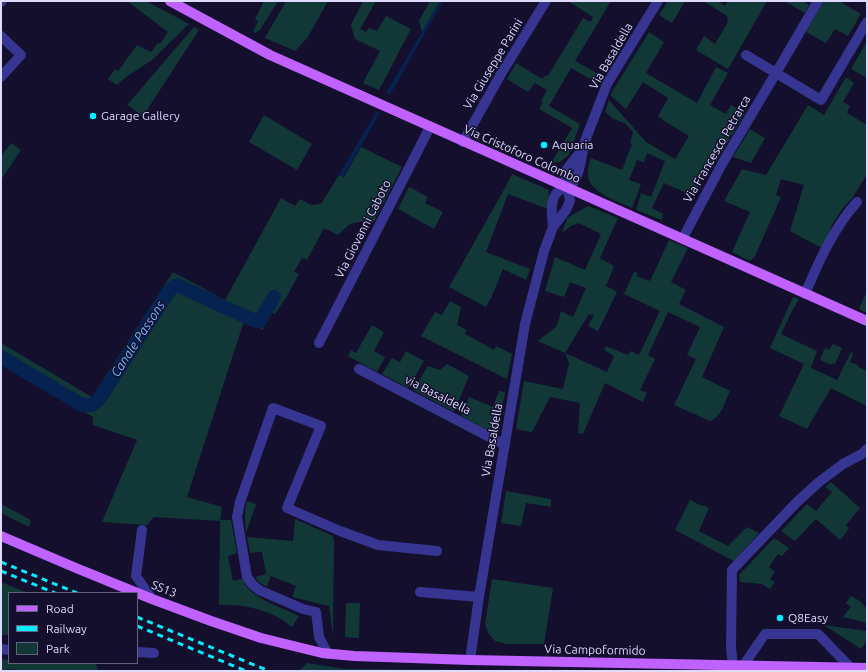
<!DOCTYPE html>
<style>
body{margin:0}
#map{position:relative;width:868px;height:672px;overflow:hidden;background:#130f2d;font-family:Ubuntu,sans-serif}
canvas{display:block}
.frame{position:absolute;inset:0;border:2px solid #dedbff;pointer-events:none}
.legend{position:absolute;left:8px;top:592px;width:130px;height:72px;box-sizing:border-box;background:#130f2d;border:1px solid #646181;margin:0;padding:5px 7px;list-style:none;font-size:12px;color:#dedbff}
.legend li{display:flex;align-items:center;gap:8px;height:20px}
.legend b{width:20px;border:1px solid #646181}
</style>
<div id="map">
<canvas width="868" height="672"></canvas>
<div class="frame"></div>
<ul class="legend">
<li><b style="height:5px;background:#c062ff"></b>Road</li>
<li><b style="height:5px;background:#07edff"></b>Railway</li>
<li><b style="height:11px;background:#113836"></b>Park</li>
</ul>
</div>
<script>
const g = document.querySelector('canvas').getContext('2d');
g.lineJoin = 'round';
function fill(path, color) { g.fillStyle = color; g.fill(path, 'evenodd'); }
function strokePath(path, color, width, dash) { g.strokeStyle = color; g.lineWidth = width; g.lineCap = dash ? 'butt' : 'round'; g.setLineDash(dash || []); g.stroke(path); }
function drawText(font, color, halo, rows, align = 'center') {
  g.font = font + ' Ubuntu,sans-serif'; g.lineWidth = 3; g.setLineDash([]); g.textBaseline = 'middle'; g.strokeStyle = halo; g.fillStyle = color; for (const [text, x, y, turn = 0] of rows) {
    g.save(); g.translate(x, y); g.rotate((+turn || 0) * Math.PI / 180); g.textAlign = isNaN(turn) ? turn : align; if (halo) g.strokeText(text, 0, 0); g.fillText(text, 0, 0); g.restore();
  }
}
const green = new Path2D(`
 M127,1H146L189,24L152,60L126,77L117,85L108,79L115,69L118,71L137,45L151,52L158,43L160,44L168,32Z
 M264,1H278L260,30L255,33L253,32L258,21L255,19Z
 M286,1H328L308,37L295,51L265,38Z
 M363,1H376L360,29L366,32L369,28L377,31L386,16L411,29L379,90L363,83L380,51L355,39L351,25Z
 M430,1H440L422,32L419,21Z
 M568,1H611L575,61L602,76L597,83L571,68L549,106L580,124L569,155L560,162L551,163L572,128L539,109L543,102L541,101L547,90L535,83L528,92L507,79L516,63L542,79L546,75L548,76L583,18L591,22L593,17Z
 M668,1H685L672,23L659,15Z
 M703,1H718L725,6L728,1H767L728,69L696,50L704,36L715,44L728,22L727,16Z
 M784,1H803L809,5L805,13Z
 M824,1H839L861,14L848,36L835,29L826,43L806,32Z
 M194,27L199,30L143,116L127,105Z
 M649,32L664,42L646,73L697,103L716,67L728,73L710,105L726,114L731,105L745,113L716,162L713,161L693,196L664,183L652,208L663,214L662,220L636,210L641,193L651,197L665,161L647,153L644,162L637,160L629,180L641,184L632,208C619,202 590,193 588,176C587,170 589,164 591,158L622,170L632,144L630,143L633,132L626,124L612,118L605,112L609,100L646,142L675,159L689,136L664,121L658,116L668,98L643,82L626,109L610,95Z
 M867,41V78L851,69Z
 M846,77L854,83L843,102L850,106L847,113L867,125V174L853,197L843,208L833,223L822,248L790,231L804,185L781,179L776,195L781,197L755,256L750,261L732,252L750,212L724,201L742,169L766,175L808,105L824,115Z
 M264,115L312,144L297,170L249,142Z
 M750,129L765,138L751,163L733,157Z
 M11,143L21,150L1,180V156Z
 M361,147L402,167L373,223L363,221L350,224L338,235L324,228L307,260L302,258L294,272L299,274L287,296L275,314L271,312L265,321L263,330L244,321L187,497L222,507L220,520H231L237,553L228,556L233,581L242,579C244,581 245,585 247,587C259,601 283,608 299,616L292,627C288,624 284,620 279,618C260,608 240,604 219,605L220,521L154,517L147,525L102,522L137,440L93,425V417L1,362V343L92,397L173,272L225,300L281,198L295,206L300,199L311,205L321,204L339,175L344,177Z
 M512,174L549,190L548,209L508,194L486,252L530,269L526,280L503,269L492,296L486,307L449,287L506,186Z
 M409,187L428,197L425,203L443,212L434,229L398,209Z
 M588,206L618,218L600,258L614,266L606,286L617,292L598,331L588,326L594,315L589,314L565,353L607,372L614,356L604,350L606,346L628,355L630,351L639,355L660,311L624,294L634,272L638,273L636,276L650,281L669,240L688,248L671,282L686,290L679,304L724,327L702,377L730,391C725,401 722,417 710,421L674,405L696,359L687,355L700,327L668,312L648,355L655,359L640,390L647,393L643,402L605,383L583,434L578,433L580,403L550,397L532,432L516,429L524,381L563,389L569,363L565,353L538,341L557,326L561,311L573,317L586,288L570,282L564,297L545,291L555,257L585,270L601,234L579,223L571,226L562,233L567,218Z
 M867,291V313L859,309Z
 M793,297L799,299L792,311L781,334L817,351L811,368L837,380L851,352L853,353L850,362L858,365V367L867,371V406L831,388L807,429L779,416L804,364L770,348Z
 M450,301L461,307L457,325L467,330L465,334L494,350L496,346L512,354L507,379L421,336L435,312L442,315Z
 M372,325L384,332L374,351L385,357L377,372L348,356L351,350L356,353Z
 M833,344L842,348L835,364L833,363L832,365L820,360L825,348L829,350Z
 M406,351L424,361L408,388L382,374L392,358L400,362Z
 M447,364L469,376L454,412L413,390L428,366L440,370Z
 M499,391L505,392L497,435L461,416L469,397L493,407Z
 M831,482L860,508L846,525L849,529L840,540L816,519L795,541L781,531L807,504L816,511L832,492L825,487Z
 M506,491L551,499V507L526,503L521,526L501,523Z
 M690,500L702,506L704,505L709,508L699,531L728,546L747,527L759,533L734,561L675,530Z
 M247,501L256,504L246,533C245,522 244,511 247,501Z
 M1,504L31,520L29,527L1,513Z
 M295,519L333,536L334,542L333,636L329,606L292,597L296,586L271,576L267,587L259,582L255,577L266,574L262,552L250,553L247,537L293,541Z
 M774,538L789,548L782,556L778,554L769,567L775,572L770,579L775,582L770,589L762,584L740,582L739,575Z
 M492,579L553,588L544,644H506L495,641L488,633L485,624Z
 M1,582L28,593H9V635H1Z
 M851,596L860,601L867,609V623L843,617L851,607L846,603Z
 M346,603H360L359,638L345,637Z
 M824,625L867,631V641L861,649Z
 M1,659L9,660V663H94L96,664L98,670L97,671H29L6,669L5,671H1Z
 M307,663L345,669L475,670V671H299Z`);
const water = new Path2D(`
 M440,1H443L390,95L386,93Z
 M376,112L380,113L343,177L339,175Z`);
const canal = new Path2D(`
 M1,357L82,405C92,406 93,405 100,398L169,291L173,287L177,285L246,317L256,321H260L274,297`);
const minor = new Path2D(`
 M1,2L2,1
 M1,36L21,55L1,77
 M746,55L821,100L867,22
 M463,142L501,74L546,1
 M553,227C552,215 548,195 562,189C568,186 573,185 576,178C581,168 582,152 585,141L607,84L658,1
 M683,239L686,232L722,164L776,73L818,1
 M805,294C819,261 833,229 857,202
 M319,343L430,127
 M359,369L505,445
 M142,530L136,576L152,599
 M420,592L479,597
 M1,649L9,650
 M137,652L154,653
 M328,654L319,637L316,612L303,609L259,590L252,584L247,577L237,517L240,502L273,408L321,426L287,508L340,531L378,545L437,551
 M470,660L479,597L525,324L544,251L553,227L566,210L570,201L569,194L566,188L564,180L565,172L570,165L583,149
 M733,665L731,648L732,570L797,502L819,482L843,464L862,454L867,449
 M743,666L765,634H818L850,667`);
const major = new Path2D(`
 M170,1L270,55L867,321
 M1,536L76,568L152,599L211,621L261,638L322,653L354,656L470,660L867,668`);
const rail = new Path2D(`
 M1,562L77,593
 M1,571L55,593
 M137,617L269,671
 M137,626L246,671`);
const markers = [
 [93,116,4,"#07edff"],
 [544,145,4,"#07edff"],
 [780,618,4,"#07edff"]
];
const streetNames = [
 ["Via Basaldella",611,56,-60],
 ["Via Giuseppe Parini",493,64,-59],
 ["Via Francesco Petrarca",717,149,-60],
 ["Via Cristoforo Colombo",522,154,24],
 ["Via Giovanni Caboto",363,229,-63],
 ["via Basaldella",438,395,27],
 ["Via Basaldella",492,440,-80],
 ["SS13",164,589,21],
 ["Via Campoformido",595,650,1]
];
const poiNames = [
 ["Garage Gallery",101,116],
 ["Aquaria",552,145],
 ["Q8Easy",788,618]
];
const waterNames = [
 ["Canale Passons",138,339,-57]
];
fill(green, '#113836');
fill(water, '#052250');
strokePath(canal, '#052250', 14);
strokePath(minor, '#363591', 10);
strokePath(major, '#c062ff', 10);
strokePath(rail, '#07edff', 3, [6, 5]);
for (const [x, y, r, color] of markers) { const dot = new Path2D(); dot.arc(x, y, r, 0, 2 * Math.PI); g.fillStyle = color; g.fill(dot); strokePath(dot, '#130f2d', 1.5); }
drawText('12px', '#dedbff', '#130f2d', streetNames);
drawText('12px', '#dedbff', '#130f2d', poiNames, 'left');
drawText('italic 13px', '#69bdff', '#130f2d', waterNames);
</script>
